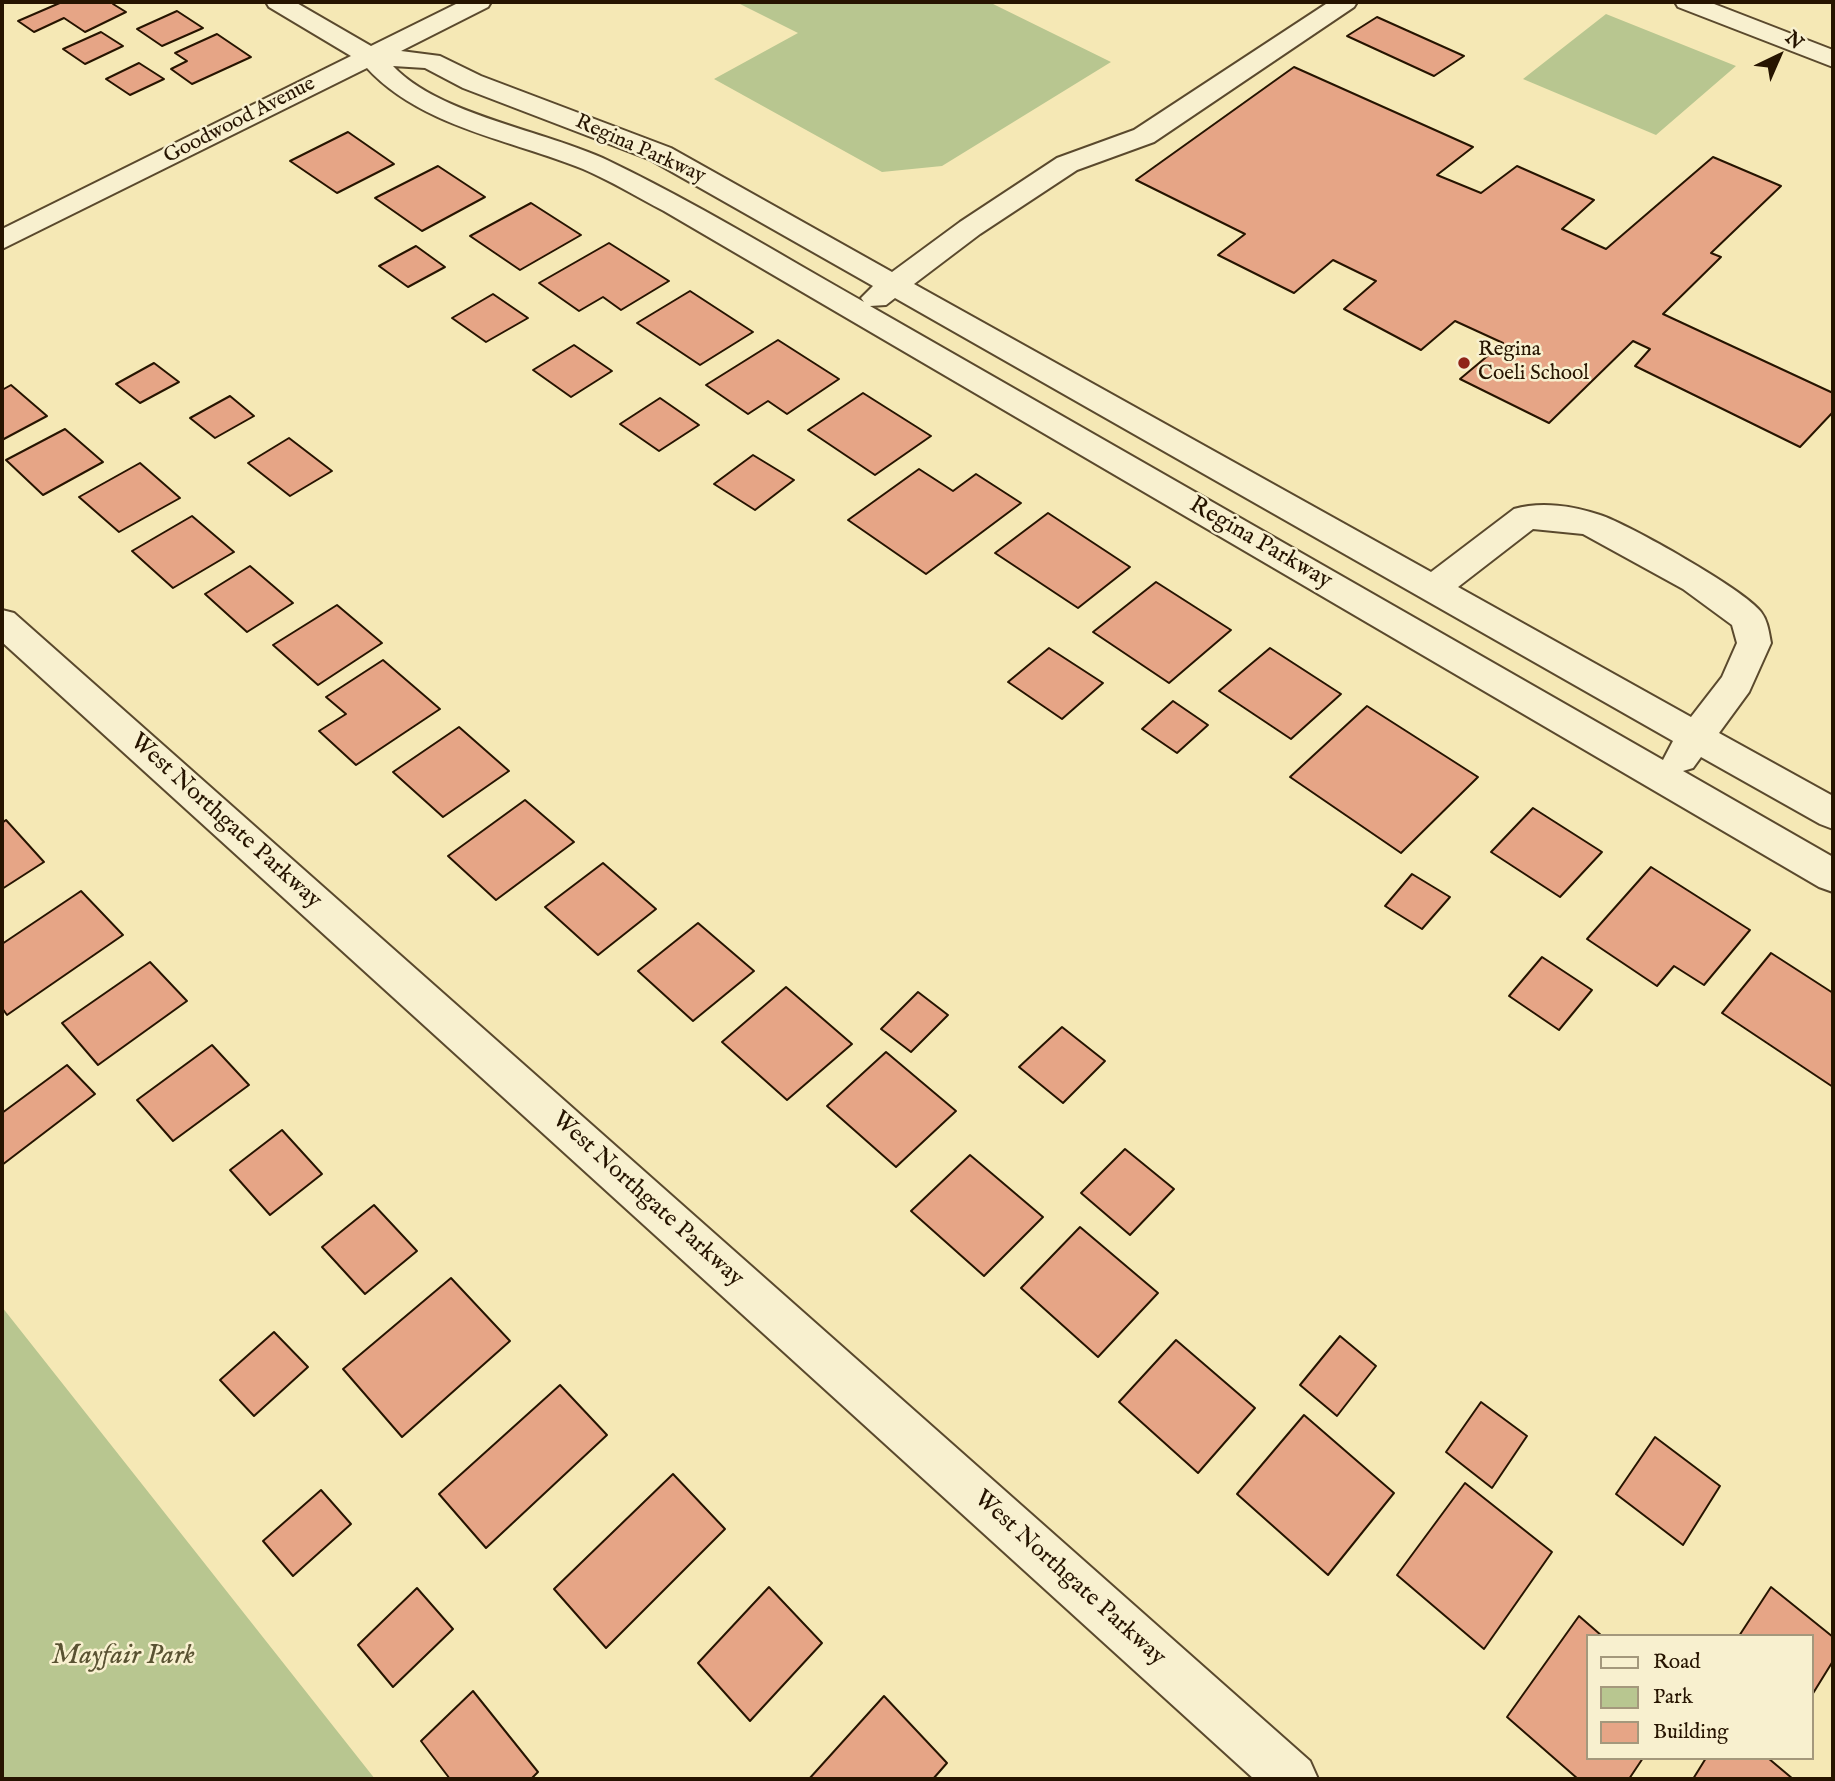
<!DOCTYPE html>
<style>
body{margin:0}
#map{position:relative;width:1835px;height:1781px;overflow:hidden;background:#f5e8b5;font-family:"IM FELL English",serif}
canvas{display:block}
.frame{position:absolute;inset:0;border:4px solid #261400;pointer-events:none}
.legend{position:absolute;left:1586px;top:1634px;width:228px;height:126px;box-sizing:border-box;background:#f8f0cf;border:2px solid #a4987c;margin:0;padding:9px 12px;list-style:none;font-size:21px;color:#261400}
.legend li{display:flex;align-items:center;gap:14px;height:35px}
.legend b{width:35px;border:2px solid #a4987c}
.north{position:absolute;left:1744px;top:21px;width:70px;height:70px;-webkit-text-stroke:5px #f8f0cf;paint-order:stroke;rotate:44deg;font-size:19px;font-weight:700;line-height:28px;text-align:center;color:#261400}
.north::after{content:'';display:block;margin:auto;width:24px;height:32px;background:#261400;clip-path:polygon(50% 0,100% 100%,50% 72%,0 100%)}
</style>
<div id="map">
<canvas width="1835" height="1781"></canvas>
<div class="frame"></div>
<ul class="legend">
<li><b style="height:9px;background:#f8f0cf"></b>Road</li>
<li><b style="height:19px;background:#b8c690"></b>Park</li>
<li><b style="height:19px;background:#e6a586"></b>Building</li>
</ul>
<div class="north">N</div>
</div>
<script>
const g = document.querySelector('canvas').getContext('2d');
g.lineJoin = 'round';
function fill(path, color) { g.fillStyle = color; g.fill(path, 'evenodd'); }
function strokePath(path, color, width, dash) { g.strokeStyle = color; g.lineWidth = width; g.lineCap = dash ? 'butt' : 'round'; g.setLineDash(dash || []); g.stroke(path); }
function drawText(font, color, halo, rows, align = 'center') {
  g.font = font + ' "IM FELL English",serif'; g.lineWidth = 5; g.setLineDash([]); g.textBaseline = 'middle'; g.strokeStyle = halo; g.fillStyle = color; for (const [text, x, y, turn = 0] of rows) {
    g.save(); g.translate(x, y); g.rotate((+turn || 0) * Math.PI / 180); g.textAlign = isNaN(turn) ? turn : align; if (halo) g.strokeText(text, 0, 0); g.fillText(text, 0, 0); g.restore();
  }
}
const green = new Path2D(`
 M736,2H989L1111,62L942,166L882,172L714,79L798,33Z
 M1606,14L1736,66L1656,135L1523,79Z
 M2,1307L375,1779H2Z`);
const building = new Path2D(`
 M62,2H118L113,4L126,12L85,32L64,18L34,32L18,21Z
 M177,11L203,28L162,46L137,29Z
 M1377,17L1464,56L1434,76L1347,36Z
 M101,32L123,46L85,64L63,49Z
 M217,34L251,57L192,84L171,69L187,61L175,53Z
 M139,63L164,79L130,95L106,79Z
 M1294,67L1473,147L1437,175L1481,193L1517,166L1594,200L1562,229L1606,249L1713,157L1781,186L1711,253L1721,257L1663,314L1833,393V412L1800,447L1635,366L1650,349L1633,341L1549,423L1460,379L1503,343L1455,321L1421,350L1344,309L1376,281L1333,260L1294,293L1218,255L1245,234L1136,180Z
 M348,132L394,164L337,193L290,161Z
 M438,166L485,197L422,231L375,198Z
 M531,203L581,235L520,270L470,236Z
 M609,243L669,281L621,310L603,297L579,311L539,283Z
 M416,246L445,267L408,287L379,266Z
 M690,291L753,332L700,365L637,323Z
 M493,294L528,318L486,342L452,318Z
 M778,340L839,379L787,414L768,401L748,414L706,385Z
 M574,345L612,371L571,397L533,370Z
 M154,363L179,382L140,403L116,384Z
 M11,385L47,416L2,440V390Z
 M863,393L931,436L875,475L808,430Z
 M230,396L254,416L215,438L190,418Z
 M660,398L699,425L659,451L620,424Z
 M65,429L103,462L43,495L6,460Z
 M289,438L332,471L290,496L248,463Z
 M753,455L794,480L755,510L714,484Z
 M140,463L180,498L119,532L79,497Z
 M919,469L953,491L976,474L1021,503L926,574L848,520Z
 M1048,513L1130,567L1078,608L995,553Z
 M192,516L234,552L173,588L132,551Z
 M250,566L293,603L247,632L205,594Z
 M1156,582L1231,630L1169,683L1093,632Z
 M337,605L382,643L318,685L273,645Z
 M1049,648L1103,683L1062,719L1008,682Z
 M1270,648L1341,694L1291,739L1219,691Z
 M383,660L440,709L356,765L319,731L346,714L326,697Z
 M1173,701L1208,725L1177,753L1142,729Z
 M1367,706L1478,777L1401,853L1290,777Z
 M459,727L509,771L443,817L393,772Z
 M525,800L574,842L496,900L448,856Z
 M1533,808L1602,852L1560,897L1491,852Z
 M6,820L44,862L2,889V823Z
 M603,863L656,909L598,955L545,907Z
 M1651,867L1750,930L1704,985L1674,966L1657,986L1587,939Z
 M1412,874L1450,897L1422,929L1385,906Z
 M81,891L123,935L7,1015L2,1008V944Z
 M698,923L754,971L693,1021L638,971Z
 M1771,953L1833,993V1087L1722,1013Z
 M1542,957L1592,990L1559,1030L1509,996Z
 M150,962L187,1001L98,1065L62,1023Z
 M786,987L852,1044L787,1100L722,1042Z
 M918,992L948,1015L911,1052L881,1029Z
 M1062,1027L1105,1061L1063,1103L1019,1067Z
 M212,1045L249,1085L173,1141L137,1100Z
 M886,1052L956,1111L896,1167L827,1106Z
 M67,1065L95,1094L2,1165V1113Z
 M282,1130L322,1174L270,1215L230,1170Z
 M1125,1149L1174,1189L1130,1235L1081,1193Z
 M970,1155L1043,1217L984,1276L911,1211Z
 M374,1205L417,1251L365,1294L322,1247Z
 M1080,1227L1158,1293L1098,1357L1021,1288Z
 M451,1278L510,1341L402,1437L343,1369Z
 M274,1332L308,1367L254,1416L220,1380Z
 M1340,1336L1376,1366L1337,1416L1300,1385Z
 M1176,1340L1255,1408L1198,1473L1119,1402Z
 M560,1385L607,1435L486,1548L439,1494Z
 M1481,1402L1527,1436L1492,1488L1446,1452Z
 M1304,1415L1394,1493L1328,1575L1237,1494Z
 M1655,1437L1720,1486L1683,1545L1616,1494Z
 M673,1474L725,1529L606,1648L554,1589Z
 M1465,1483L1552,1552L1484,1649L1397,1575Z
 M321,1490L351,1524L293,1576L263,1541Z
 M769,1587L822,1643L750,1721L698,1663Z
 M1771,1587L1833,1637V1661L1812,1695V1636H1739Z
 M417,1588L453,1629L393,1687L358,1645Z
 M1579,1616L1602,1636H1588V1758H1643L1629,1779H1578L1507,1717Z
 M473,1691L538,1772L531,1779H450L421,1741Z
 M884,1696L947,1763L933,1779H809Z
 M1706,1758H1768L1793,1779H1693Z`);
const minor = new Path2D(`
 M266,2H295L371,46L460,2H491L488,7L401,51L440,56L481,76L671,148L892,272L960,222L1057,158L1134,130L1329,2H1357L1354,7L1154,142L1077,170L980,234L914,284L1431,572L1514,509C1541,501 1574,506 1600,515C1628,524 1745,590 1761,612C1768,621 1769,633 1771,643L1749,692L1719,733L1833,796V829L1820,824L1701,757L1693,768L1683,771L1833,857V892L1819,887L664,211C637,197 611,181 583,169C512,140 421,127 367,68L2,249V229L351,56L269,7ZM393,66L425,68L463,88L651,160L873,286L861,298L864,302C779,254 695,202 607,160C546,131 439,115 393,66ZM895,298L1673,741L1663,760L870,306L886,305ZM1533,529L1583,534L1683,589L1732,625L1737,643L1722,677L1691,717L1458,587Z
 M1675,2H1709L1833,50V67L1678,7Z
 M2,610L14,613L1310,1761L1318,1779H1254L2,642Z`);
const markers = [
 [1464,363,7,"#8f2418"]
];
const farStreetnames = [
 ["Goodwood Avenue",240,121,-27],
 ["Regina Parkway",640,150,24]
];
const farPoinames = [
 ["Regina",1478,351],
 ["Coeli School",1478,375]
];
const streetNames = [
 ["Regina Parkway",1260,544,30],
 ["West Northgate Parkway",225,822,42],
 ["West Northgate Parkway",647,1200,42],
 ["West Northgate Parkway",1069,1579,42]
];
const nearParknames = [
 ["Mayfair Park",123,1657]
];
fill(green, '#b8c690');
fill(building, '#e6a586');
strokePath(building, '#261400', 2);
strokePath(minor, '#5a492d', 4);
fill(minor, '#f8f0cf');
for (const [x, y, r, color] of markers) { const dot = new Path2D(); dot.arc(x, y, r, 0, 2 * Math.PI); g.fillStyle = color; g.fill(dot); strokePath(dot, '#f8f0cf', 2.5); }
drawText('21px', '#261400', '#f8f0cf', farStreetnames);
drawText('21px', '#261400', '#f8f0cf', farPoinames, 'left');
drawText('24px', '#261400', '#f8f0cf', streetNames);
drawText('italic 28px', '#595232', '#f8f0cf', nearParknames);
</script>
